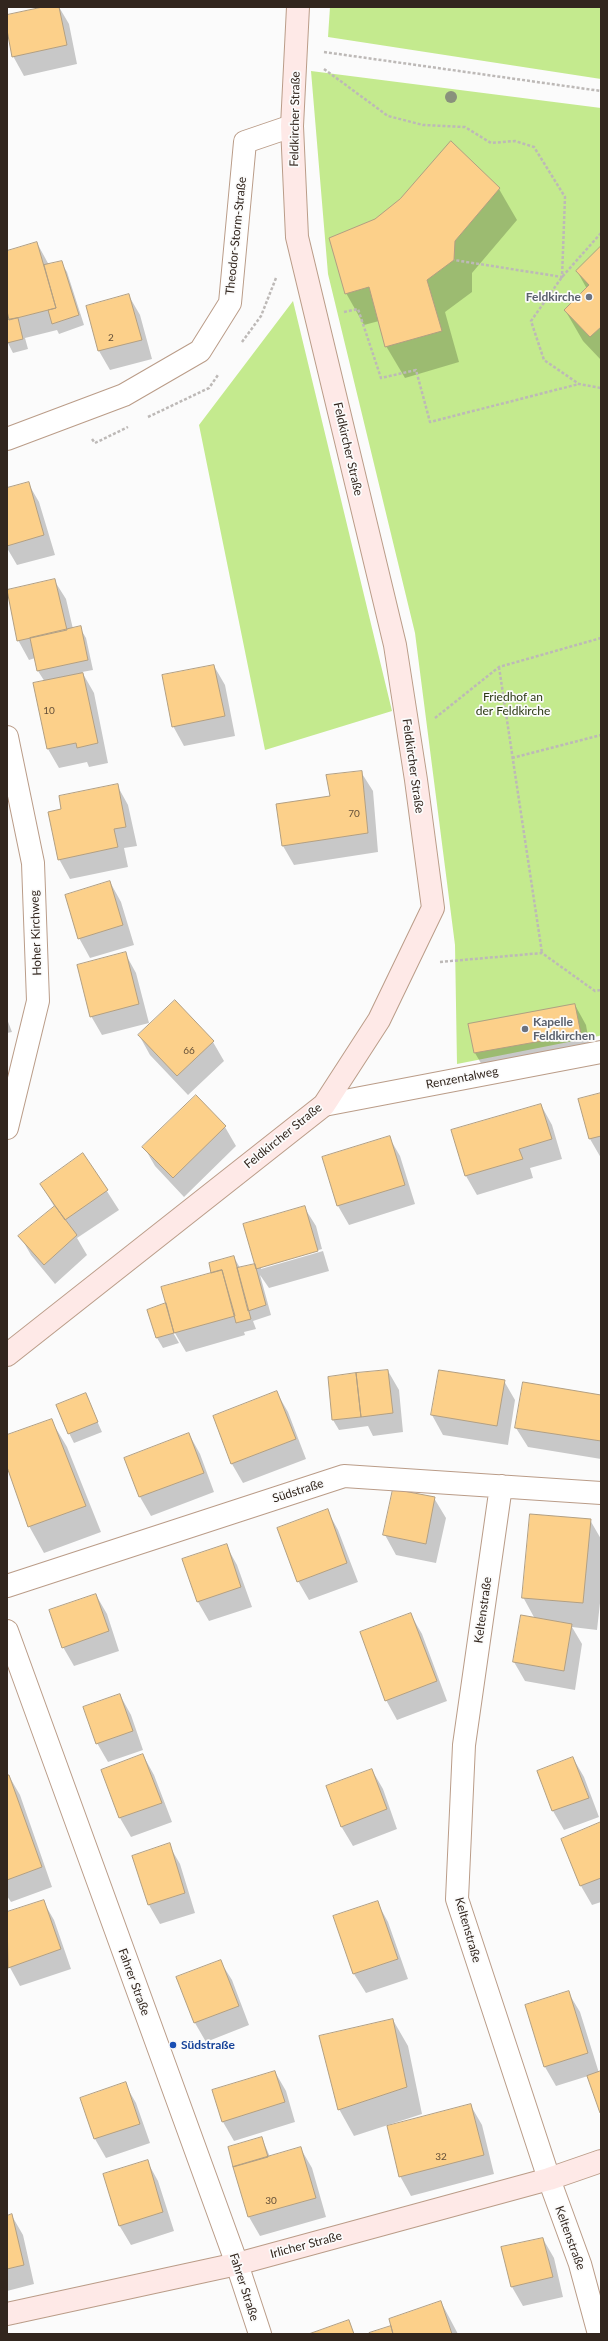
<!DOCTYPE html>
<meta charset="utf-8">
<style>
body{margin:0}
#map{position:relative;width:608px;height:2341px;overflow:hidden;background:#fbfbfb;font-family:Lato,sans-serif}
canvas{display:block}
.frame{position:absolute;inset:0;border:8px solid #32261e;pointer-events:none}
</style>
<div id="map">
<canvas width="608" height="2341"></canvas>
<div class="frame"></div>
</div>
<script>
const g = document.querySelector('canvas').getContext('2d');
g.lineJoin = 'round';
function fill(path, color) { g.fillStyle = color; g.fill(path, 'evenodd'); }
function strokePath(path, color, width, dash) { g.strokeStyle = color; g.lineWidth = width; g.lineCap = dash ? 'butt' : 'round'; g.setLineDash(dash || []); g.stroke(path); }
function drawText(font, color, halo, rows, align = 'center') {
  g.font = font + ' Lato,sans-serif'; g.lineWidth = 3.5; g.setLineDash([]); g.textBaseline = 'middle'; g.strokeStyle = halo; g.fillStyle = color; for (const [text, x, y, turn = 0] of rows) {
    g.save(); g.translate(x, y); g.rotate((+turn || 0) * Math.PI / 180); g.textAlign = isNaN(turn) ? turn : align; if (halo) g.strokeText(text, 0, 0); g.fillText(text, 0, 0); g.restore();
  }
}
const green = new Path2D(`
 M330,7H601V79L328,37Z
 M311,71L601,108V1035L599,1036L457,1064L455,945L415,633L328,274Z
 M293,301L392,711L265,750L199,425Z`);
const shadow = new Path2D(`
 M48,7H59L69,24L77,64L24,76L13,56L7,16Z
 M499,189L517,220L472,273V292L445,312L459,362L405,378L386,346L379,321L364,325L346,293Z
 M37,243L49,265L61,262L67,272L84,325L59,334L57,330L25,338L28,349L13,353L7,341V321L11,320L7,307V252Z
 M601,248V360L583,341L565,310L587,289L577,271Z
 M129,296L140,315L152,359L110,370L99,351Z
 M28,483L39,502L55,555L17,565L7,548V489Z
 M54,580L66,599L73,629L80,628L86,638L93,670L82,672L94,693L108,763L89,767L87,762L59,768L48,749L45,682L38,671L35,658L29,660L18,640L7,591Z
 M214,666L225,685L235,736L184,746L173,726Z
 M361,772L373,791L378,852L294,865L283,846L277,805L331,797Z
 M117,785L128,805L137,846L124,848L128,867L70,879L59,859L62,810Z
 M110,882L121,902L134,945L90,958L79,938Z
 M125,953L136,973L149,1023L102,1035L91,1016Z
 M575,1005L586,1025L591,1053L486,1072L475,1053L470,1025Z
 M7,1019L12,1032L7,1033Z
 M139,1035L213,1042L224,1061L188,1095L150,1055Z
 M601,1094V1158L590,1139Z
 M196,1097L225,1127L236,1146L184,1197L155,1166L144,1147Z
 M541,1105L552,1125L562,1159L530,1168L533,1178L477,1195L466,1176Z
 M389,1137L400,1156L415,1204L349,1225L338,1206L323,1157Z
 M83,1154L119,1210L77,1238L87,1255L55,1284L31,1255L20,1236L55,1208L41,1184Z
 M304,1207L316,1226L322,1249L261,1267V1269L323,1251L329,1271L269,1288L260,1275L271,1315L253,1321L256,1329L244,1332L245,1335L186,1352L172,1328L171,1329L179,1343L163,1348L157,1338L148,1310L165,1304L234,1257L240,1268L254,1265L257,1269Z
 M388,1371L399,1390L403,1432L373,1436L368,1426L339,1430L333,1420Z
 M504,1381L515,1400L508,1445L443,1435L432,1415Z
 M277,1393L288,1412L306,1459L243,1483L232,1464Z
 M85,1394L102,1432L74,1443L69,1433Z
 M601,1396V1459L528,1447L516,1428Z
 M51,1420L67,1447L101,1532L44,1553L29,1526L7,1464V1436Z
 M189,1434L200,1454L214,1492L151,1516L140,1497L125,1458Z
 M434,1498L446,1518L436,1563L396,1555L385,1535Z
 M327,1510L338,1530L358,1582L309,1600L298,1581Z
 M590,1520L601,1539V1594L597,1630L572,1627L582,1644L575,1690L525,1681L514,1662L535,1619L523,1597Z
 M226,1545L237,1565L252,1607L209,1621L198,1602Z
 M96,1595L107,1614L119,1651L74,1666L63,1647Z
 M411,1615L422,1634L447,1701L397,1720L386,1700Z
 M120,1695L131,1715L143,1750L108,1762L97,1743Z
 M143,1755L154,1775L172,1822L131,1837L120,1818L102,1771Z
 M573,1758L584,1777L599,1817L564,1830L553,1811Z
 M372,1770L383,1789L397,1829L353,1846L341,1826Z
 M7,1776H9L20,1795L52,1887L11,1902L7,1896Z
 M601,1823V1902L592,1905L581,1886L562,1840Z
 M169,1845L180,1864L195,1913L160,1924L149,1905Z
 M43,1901L54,1920L71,1969L20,1986L7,1962V1913Z
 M377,1902L388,1922L408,1979L366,1993L354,1974L335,1917Z
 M220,1961L232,1980L249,2025L206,2042L195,2023Z
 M568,1992L580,2012L599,2073L601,2072V2113L588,2076L556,2086L545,2067L526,2006Z
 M393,2020L408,2046L422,2114L354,2136L339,2109Z
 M275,2072L286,2091L295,2122L234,2141L223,2122L213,2091Z
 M125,2084L136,2103L150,2143L106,2158L95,2139Z
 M471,2106L482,2125L494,2174L411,2196L400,2176Z
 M262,2138L270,2157L301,2149L312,2168L326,2217L260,2236L249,2217L229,2148Z
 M147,2161L158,2181L174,2231L131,2245L119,2225Z
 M12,2216L23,2235L34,2284L7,2291V2217Z
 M543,2239L554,2258L563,2297L523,2306L512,2287Z
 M441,2302L458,2334H370L395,2333Z`);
const building = new Path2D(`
 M43,7H59L67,45L12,57L7,30V15Z
 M451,141L500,188L455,241L454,260L427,280L442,331L385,347L369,287L345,294L329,238L375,219L400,199Z
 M37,242L56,308L9,320L7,311V251Z
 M601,246V327L590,337L564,310L589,285L576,271Z
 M62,261L79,315L52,324L48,310L56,308L44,265Z
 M129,294L142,340L98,351L86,306Z
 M18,318L23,339L7,343V320Z
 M29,482L44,535L7,546V488Z
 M55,579L67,630L17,641L7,590Z
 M81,626L88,660L37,671L30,638Z
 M214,665L225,716L172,727L162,675Z
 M83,673L98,743L77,748L76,743L47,749L33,683Z
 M362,771L368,833L282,846L276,804L330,796L326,775Z
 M118,784L126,827L114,829L118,847L58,860L48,812L61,809L59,796Z
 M110,881L123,925L78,939L65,895Z
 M126,952L139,1004L90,1017L77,965Z
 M175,1000L214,1041L177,1076L138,1035Z
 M575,1004L581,1034L474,1053L468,1024Z
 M601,1093V1136L589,1139L578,1099Z
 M196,1095L226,1126L173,1178L142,1147Z
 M541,1104L552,1139L519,1149L523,1159L465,1176L451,1130Z
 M390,1136L405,1185L337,1206L322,1157Z
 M83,1153L108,1190L65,1220L40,1184Z
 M55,1206L77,1235L44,1265L18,1236Z
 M305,1206L318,1251L256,1269L243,1224Z
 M234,1256L251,1319L236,1323L222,1270L211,1273L209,1263Z
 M255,1264L266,1305L248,1311L237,1268Z
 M222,1270L235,1316L174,1333L161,1287Z
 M166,1303L174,1333L156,1338L147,1310Z
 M388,1370L393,1413L361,1417L356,1373Z
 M439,1370L505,1380L497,1426L431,1415Z
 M356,1373L361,1417L332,1420L328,1377Z
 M523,1382L601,1395V1441L515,1428Z
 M277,1391L296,1439L231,1464L213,1416Z
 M86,1393L98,1422L68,1434L56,1405Z
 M52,1419L86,1506L28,1527L7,1467V1435Z
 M189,1433L204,1473L139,1497L124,1458Z
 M393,1489L435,1497L426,1544L383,1535Z
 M328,1509L347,1563L297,1582L277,1528Z
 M530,1514L591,1519L583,1603L522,1598Z
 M227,1544L241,1587L197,1602L182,1559Z
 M96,1594L109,1631L62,1648L49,1610Z
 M411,1613L437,1681L385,1701L360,1632Z
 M521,1615L572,1624L564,1671L513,1662Z
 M120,1694L133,1731L96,1744L83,1707Z
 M143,1754L162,1803L119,1818L101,1770Z
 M573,1757L589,1798L552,1811L537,1771Z
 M372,1769L387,1809L341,1827L326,1786Z
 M7,1775H9L42,1867L7,1880Z
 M601,1822V1878L580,1886L561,1839Z
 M170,1843L185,1893L148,1905L132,1856Z
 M44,1900L61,1949L8,1968L7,1912Z
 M378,1901L398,1959L353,1974L333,1916Z
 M221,1960L239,2006L194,2023L176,1977Z
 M569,1991L588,2053L544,2067L525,2005Z
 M393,2019L407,2087L338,2110L319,2036Z
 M275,2071L285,2102L222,2122L212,2090Z
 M601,2071V2113H600L587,2076Z
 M126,2082L140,2124L94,2139L80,2098Z
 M471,2104L484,2155L399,2177L387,2126Z
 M262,2137L268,2157L233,2167L228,2147Z
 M301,2147L316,2198L248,2217L233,2167Z
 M148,2160L163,2212L119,2226L103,2174Z
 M12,2214L24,2265L7,2269V2216Z
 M543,2238L553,2277L511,2287L501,2247Z
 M441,2301L452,2334H393L389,2319Z
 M349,2320L354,2334H309Z
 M391,2326L393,2334H369V2333Z`);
const path = new Path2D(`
 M324,52L601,91
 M324,69L388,116L423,125L465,127L491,143L515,141L534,147L565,197L562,277L454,260
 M601,233L562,277L531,321L544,360L579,384L601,388
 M344,312L358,309L381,378L416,370L430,422L579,384
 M242,342L261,316L276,278
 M148,417L209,388L218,375
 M92,439L95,443L128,427
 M499,667L542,953
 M435,718L499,667L601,638
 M512,758L601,735
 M440,962L542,953L595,991L601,990`);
const street = new Path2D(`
 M7,439L124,395L200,351L230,303L245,142L292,126
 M7,737L33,863L38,1001L7,1128
 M324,1105L601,1052
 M501,1486L464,1745L457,1899L549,2179L580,2264L599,2334
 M7,1586L344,1476L601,1493
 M7,1631L237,2264L260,2334`);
const secondary = new Path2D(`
 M7,1355L324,1105L379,1020L433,908L416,780L395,645L297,237L292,126L298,7
 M7,2314L237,2264L549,2179L601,2161`);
const trees = [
 [451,97]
];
const markers = [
 [589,297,4,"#6b7280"],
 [525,1029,4,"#6b7280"],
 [173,2045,4,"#1a4fb4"]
];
const numberNames = [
 ["2",111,338],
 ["10",49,711],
 ["70",354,814],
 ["66",189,1051],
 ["32",441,2157],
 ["30",271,2201]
];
const streetNames = [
 ["Feldkircher Straße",295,119,-89],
 ["Theodor-Storm-Straße",236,236,-84],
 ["Feldkircher Straße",348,449,77],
 ["Feldkircher Straße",413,766,82],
 ["Hoher Kirchweg",36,933,-92],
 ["Renzentalweg",462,1078,-11],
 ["Feldkircher Straße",283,1136,-39],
 ["Südstraße",298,1491,-18],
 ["Keltenstraße",483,1610,-82],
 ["Keltenstraße",468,1930,74],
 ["Fahrer Straße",134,1982,70],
 ["Keltenstraße",570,2238,70],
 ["Irlicher Straße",306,2245,-15],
 ["Fahrer Straße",244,2287,72]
];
const worshipNames = [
 ["Feldkirche",581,297],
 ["Kapelle",533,1022,"left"],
 ["Feldkirchen",533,1036,"left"]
];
const parkNames = [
 ["Friedhof an",513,697],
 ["der Feldkirche",513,711]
];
const transitNames = [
 ["Südstraße",181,2045]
];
fill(green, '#c4ea8e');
fill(shadow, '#0003');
fill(building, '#fcd08a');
strokePath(building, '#b29f82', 1);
strokePath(street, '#ba9c88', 24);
strokePath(secondary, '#ba9c88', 24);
strokePath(path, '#bdb9b7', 2.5, [3, 2]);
strokePath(street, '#fff', 22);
strokePath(secondary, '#fee9e7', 22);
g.fillStyle = '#89917c';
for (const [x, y] of trees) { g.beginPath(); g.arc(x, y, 6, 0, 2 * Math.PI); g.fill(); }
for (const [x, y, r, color] of markers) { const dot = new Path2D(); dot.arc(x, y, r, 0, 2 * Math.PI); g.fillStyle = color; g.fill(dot); strokePath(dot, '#fbfbfb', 1.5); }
drawText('10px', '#645039', null, numberNames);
drawText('12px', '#32261e', '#fbfbfb', streetNames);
drawText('bold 12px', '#5b616d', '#fbfbfb', worshipNames, 'right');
drawText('12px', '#2c3a14', '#fbfbfb', parkNames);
drawText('bold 12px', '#164399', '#fbfbfb', transitNames, 'left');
</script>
